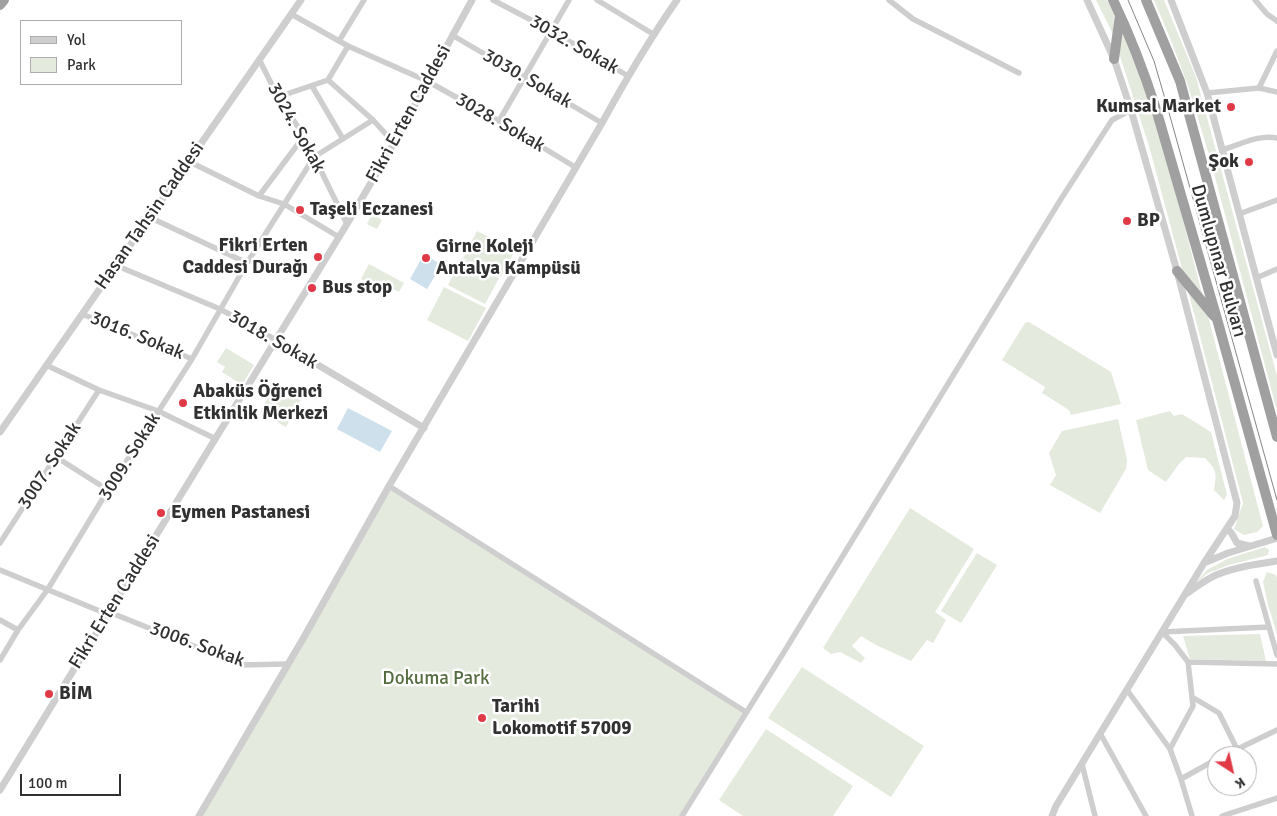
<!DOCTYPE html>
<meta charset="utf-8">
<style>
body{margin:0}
#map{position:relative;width:1277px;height:816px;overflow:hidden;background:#fff;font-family:Signika,sans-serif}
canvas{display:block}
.legend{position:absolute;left:20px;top:20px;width:162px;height:65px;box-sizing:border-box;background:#fff;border:1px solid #adadad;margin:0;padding:6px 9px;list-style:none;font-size:15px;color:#313131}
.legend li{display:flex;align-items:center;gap:10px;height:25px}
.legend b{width:25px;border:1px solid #adadad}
.north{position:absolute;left:1207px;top:746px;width:50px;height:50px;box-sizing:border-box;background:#fff;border:1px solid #adadad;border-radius:50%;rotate:145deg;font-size:14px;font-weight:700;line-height:20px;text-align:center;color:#313131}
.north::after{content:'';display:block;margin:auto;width:18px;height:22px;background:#e13a47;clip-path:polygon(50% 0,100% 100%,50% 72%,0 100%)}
.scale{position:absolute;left:20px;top:774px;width:101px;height:22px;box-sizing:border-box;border:2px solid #313131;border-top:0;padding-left:6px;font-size:15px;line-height:18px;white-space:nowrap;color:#313131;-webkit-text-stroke:4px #fff;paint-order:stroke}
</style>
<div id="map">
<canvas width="1277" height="816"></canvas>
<ul class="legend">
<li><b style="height:6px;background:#cecece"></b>Yol</li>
<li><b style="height:14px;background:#e4eadd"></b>Park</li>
</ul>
<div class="north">K</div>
<div class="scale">100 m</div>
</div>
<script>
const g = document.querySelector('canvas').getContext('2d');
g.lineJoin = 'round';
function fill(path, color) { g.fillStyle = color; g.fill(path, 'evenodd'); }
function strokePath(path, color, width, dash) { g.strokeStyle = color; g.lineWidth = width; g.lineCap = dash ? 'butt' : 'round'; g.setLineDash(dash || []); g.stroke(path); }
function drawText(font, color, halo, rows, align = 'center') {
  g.font = font + ' Signika,sans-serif'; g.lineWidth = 5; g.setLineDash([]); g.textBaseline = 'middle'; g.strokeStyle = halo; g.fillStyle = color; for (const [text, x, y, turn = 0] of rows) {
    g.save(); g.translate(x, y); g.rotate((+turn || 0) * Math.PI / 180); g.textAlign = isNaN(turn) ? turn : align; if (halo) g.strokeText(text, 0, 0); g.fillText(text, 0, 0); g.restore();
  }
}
const green = new Path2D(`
 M1096,0H1107L1114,14L1113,34Z
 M1154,0H1164L1196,77L1277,376V411L1210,158L1188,86L1172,43Z
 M1121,26L1148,99L1170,171L1263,526L1257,532L1244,535L1234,529L1243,503L1196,321L1149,146L1119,53Z
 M372,214L382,220L377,229L367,224Z
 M477,231L515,250L501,277L463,258Z
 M462,258L499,278L485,304L448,285Z
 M369,264L404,283L399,292L378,281L375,286L361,279Z
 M444,287L486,308L468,341L427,320Z
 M1029,322L1111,372L1121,404L1071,415L1069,410L1042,393L1045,387L1002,360L1025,323Z
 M226,348L254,365L242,385L222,372L225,367L217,362Z
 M274,386L301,400L286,427L260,412Z
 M1170,411L1174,416L1182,414L1211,432L1227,495L1224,500L1214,490C1217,473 1217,470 1205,458L1186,457L1178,465L1166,482L1148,470L1136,420Z
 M1118,419L1127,460L1126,469L1100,513L1050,485L1056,475L1049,453L1062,431Z
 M389,486L746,712L682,816H198Z
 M910,508L974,549L935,612L946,620L933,643L927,640L911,661L876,645L861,636L852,646L865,658L861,663L840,652L831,654L823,648Z
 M1265,547L1269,550L1268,555L1229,565L1208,573L1194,584L1207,570L1227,559Z
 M977,553L997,565L961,623L941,611Z
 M1267,572L1276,575L1277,578V634L1268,605L1263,582Z
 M1260,634L1266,661L1190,659L1183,636Z
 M802,667L924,746L891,797L768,718Z
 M766,729L853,786L833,816H743L719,800Z`);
const water = new Path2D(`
 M424,254L442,265L427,289L410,279Z
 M348,408L392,431L380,452L337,429Z`);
const minor = new Path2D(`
 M493,0L552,31L628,76
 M597,0L653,34
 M889,0L913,19L1019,73
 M1255,0L1267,14L1277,21
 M291,14L348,46L427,81L499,121L575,167
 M452,35L602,123
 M339,41L364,0
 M348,46L328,80L373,120L394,143
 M259,59L278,97L304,136L347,224
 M312,86L343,139
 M1259,88L1277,51
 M1207,93L1259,88L1277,92
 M278,97L328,80
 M499,121L569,0
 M1222,150C1239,145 1259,134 1277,138
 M188,161L259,196L284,204L339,237
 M259,196L304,136
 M1239,214L1277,200
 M149,217L247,263
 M115,265L220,309L276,340
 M1256,278L1277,269
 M82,314L192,359
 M46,365L99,390L158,411L216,439
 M56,457L108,490
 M389,486L746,712
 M0,543L99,390
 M0,570L107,614
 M1256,581L1277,655
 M109,612L241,665L287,664
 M0,620L18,630
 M1162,632L1175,645L1188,662L1193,706L1170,749
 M1162,632L1269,627
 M0,660L18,630L48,589L108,490L192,359L247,263L314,157L373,120
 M1188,662L1277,664
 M1127,690L1170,749L1181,779L1192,816
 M1192,697L1219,713L1237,749
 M1100,733L1146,816
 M1223,756L1277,730
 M1082,764L1095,816
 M1181,779L1217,759
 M682,816L784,652L1061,199L1112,120L1131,110
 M1222,816L1277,798`);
const tertiary = new Path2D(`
 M1171,0L1207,93L1277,355
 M276,340L424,428
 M0,432L301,0
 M1227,528L1232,534L1237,543L1249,546
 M1204,563L1228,553L1277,538
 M1186,594C1196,587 1205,580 1216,575C1235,567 1257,564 1277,561
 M0,790L347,224L394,143L472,0
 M199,816L304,637L389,486L602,123C625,81 649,40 677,0
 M1052,816L1056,806L1204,563L1235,516L1237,503L1177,271L1131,110L1114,59L1087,0`);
const trunk = new Path2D(`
 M1113,0C1130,35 1144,72 1156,109L1217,319L1277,535
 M1146,0L1180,81L1277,437
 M0,5L4,0
 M1114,59L1120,15
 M1177,271L1214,316`);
const tram = new Path2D(`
 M1128,0L1154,61L1168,109L1277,500`);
const markers = [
 [1231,107,5,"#e13a47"],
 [1249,162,5,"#e13a47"],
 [300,210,5,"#e13a47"],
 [1127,221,5,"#e13a47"],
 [318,257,5,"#e13a47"],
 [426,258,5,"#e13a47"],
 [312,288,5,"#e13a47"],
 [183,403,5,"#e13a47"],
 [161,513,5,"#e13a47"],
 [49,694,5,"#e13a47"],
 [482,718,5,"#e13a47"]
];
const streetNames = [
 ["3032. Sokak",574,45,30],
 ["3030. Sokak",527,79,30],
 ["Fikri Erten Caddesi",409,114,-61],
 ["3028. Sokak",500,123,30],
 ["3024. Sokak",296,128,61],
 ["Hasan Tahsin Caddesi",150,216,-55],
 ["Dumlupınar Bulvarı",1218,261,74],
 ["3016. Sokak",137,336,22],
 ["3018. Sokak",273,340,30],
 ["3009. Sokak",130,457,-58],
 ["3007. Sokak",50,466,-57],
 ["Fikri Erten Caddesi",115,602,-58],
 ["3006. Sokak",197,645,20]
];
const poiNames = [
 ["Kumsal Market",1221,107,"right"],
 ["Şok",1239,162,"right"],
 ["Taşeli Eczanesi",310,210],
 ["BP",1137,221],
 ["Fikri Erten",308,246,"right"],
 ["Caddesi Durağı",308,268,"right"],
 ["Girne Koleji",436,247],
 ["Antalya Kampüsü",436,269],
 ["Bus stop",322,288],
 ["Abaküs Öğrenci",193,392],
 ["Etkinlik Merkezi",193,414],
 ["Eymen Pastanesi",171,513],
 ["BİM",59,694],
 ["Tarihi",492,707],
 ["Lokomotif 57009",492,729]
];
const parkNames = [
 ["Dokuma Park",436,679]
];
fill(green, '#e4eadd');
fill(water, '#cde0ec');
strokePath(minor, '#cecece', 5.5);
strokePath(tertiary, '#cecece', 7);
strokePath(trunk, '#a0a0a0', 10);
strokePath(tram, '#868686', 1);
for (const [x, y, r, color] of markers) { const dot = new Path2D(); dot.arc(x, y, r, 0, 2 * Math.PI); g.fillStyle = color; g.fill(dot); strokePath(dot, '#fff', 2); }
drawText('19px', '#313131', '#fff', streetNames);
drawText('bold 19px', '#313131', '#fff', poiNames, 'left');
drawText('19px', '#546c3f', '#fff', parkNames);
</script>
